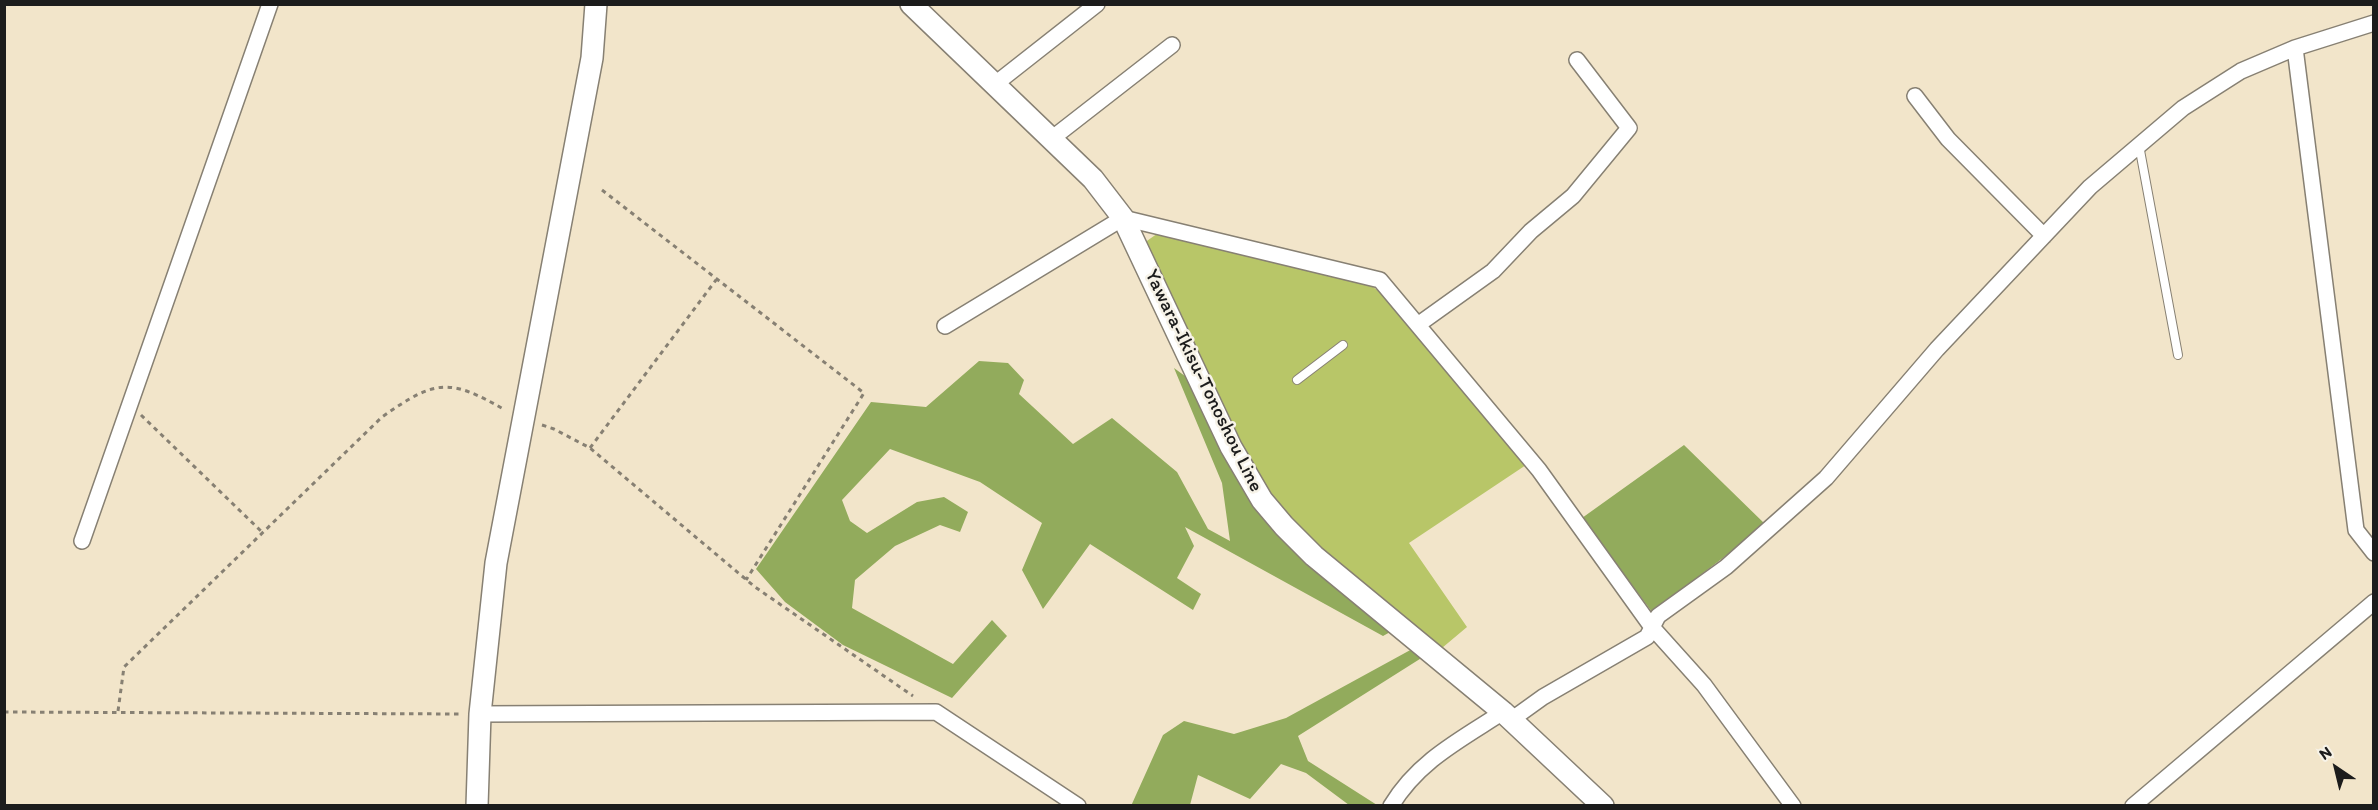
<!DOCTYPE html>
<style>
body{margin:0}
#map{position:relative;width:2378px;height:810px;overflow:hidden;background:#f2e5ca;font-family:Itim,sans-serif}
canvas{display:block}
.frame{position:absolute;inset:0;border:6px solid #1c1c1c;pointer-events:none}
.north{position:absolute;left:2306px;top:738px;width:60px;height:60px;-webkit-text-stroke:4px #f7f3e8;paint-order:stroke;rotate:325deg;font-size:16px;font-weight:700;line-height:24px;text-align:center;color:#1c1c1c}
.north::after{content:'';display:block;margin:auto;width:21px;height:27px;background:#1c1c1c;clip-path:polygon(50% 0,100% 100%,50% 72%,0 100%)}
</style>
<div id="map">
<canvas width="2378" height="810"></canvas>
<div class="frame"></div>
<div class="north">N</div>
</div>
<script>
const g = document.querySelector('canvas').getContext('2d');
g.lineJoin = 'round';
function fill(path, color) { g.fillStyle = color; g.fill(path, 'evenodd'); }
function strokePath(path, color, width, dash) { g.strokeStyle = color; g.lineWidth = width; g.lineCap = dash ? 'butt' : 'round'; g.setLineDash(dash || []); g.stroke(path); }
function drawText(font, color, halo, rows, align = 'center') {
  g.font = font + ' Itim,sans-serif'; g.lineWidth = 5; g.setLineDash([]); g.textBaseline = 'middle'; g.strokeStyle = halo; g.fillStyle = color; for (const [text, x, y, turn = 0] of rows) {
    g.save(); g.translate(x, y); g.rotate((+turn || 0) * Math.PI / 180); g.textAlign = isNaN(turn) ? turn : align; if (halo) g.strokeText(text, 0, 0); g.fillText(text, 0, 0); g.restore();
  }
}
const green = new Path2D(`
 M1161,231L1369,284L1381,293L1526,465L1409,543L1467,627L1442,648L1324,553L1265,492L1235,439L1144,243Z`);
const forest = new Path2D(`
 M979,361L1008,363L1024,380L1019,394L1073,444L1112,418L1177,472L1208,529L1230,541L1222,483L1174,368L1189,379L1227,456L1392,631L1383,636L1185,527L1194,546L1177,578L1201,594L1193,610L1090,544L1043,609L1022,570L1042,523L980,482L890,449L842,500L850,521L867,533L917,502L944,497L968,512L960,532L940,525L895,546L855,580L852,608L953,664L992,620L1007,636L952,698L843,645L785,602L756,569L871,402L926,407Z
 M1684,445L1766,525L1652,612L1582,518Z
 M1414,648L1423,657L1298,736L1308,761L1377,805H1349L1306,773L1281,764L1250,799L1198,775L1190,805L1131,806L1163,735L1184,721L1234,734L1286,718Z`);
const path = new Path2D(`
 M602,190L864,393L746,580
 M141,415L263,533
 M542,425L554,429L590,448L755,587L913,696
 M590,448L716,280
 M118,711L124,667L382,417C435,380 448,377 505,410
 M4,712L462,714`);
const lane = new Path2D(`
 M2139,145L2178,355
 M1297,380L1343,345`);
const street = new Path2D(`
 M2295,48L2356,530L2374,553
 M994,85L1097,4
 M1915,96L1948,139L2044,236
 M1050,140L1172,45
 M1419,324L1493,271L1531,231L1573,196L1629,128L1577,60
 M945,326L1123,218L1380,280L1539,470L1651,626L1704,685L1793,806
 M82,541L270,4
 M480,714L936,712L1078,806
 M1511,720L1543,697L1647,637L1658,616L1726,567L1826,478L1937,349L2090,187L2183,108L2241,71L2295,48L2374,23
 M1391,806C1418,761 1460,740 1503,712
 M2133,806L2374,602`);
const secondary = new Path2D(`
 M911,4L1093,179L1123,218L1231,447L1262,500L1284,526L1314,556L1503,712L1603,806
 M477,806L480,714L496,563L592,58L596,4`);
const streetNames = [
 ["Yawara-Ikisu-Tonoshou Line",1203,381,64]
];
fill(green, '#b8c668');
fill(forest, '#92ab5c');
strokePath(lane, '#878073', 10);
strokePath(street, '#878073', 18);
strokePath(secondary, '#878073', 24);
strokePath(path, '#878073', 3, [4.5, 4.5]);
strokePath(lane, '#fff', 8);
strokePath(street, '#fff', 15);
strokePath(secondary, '#fff', 21);
drawText('20px', '#1c1c1c', '#f7f3e8', streetNames);
</script>
